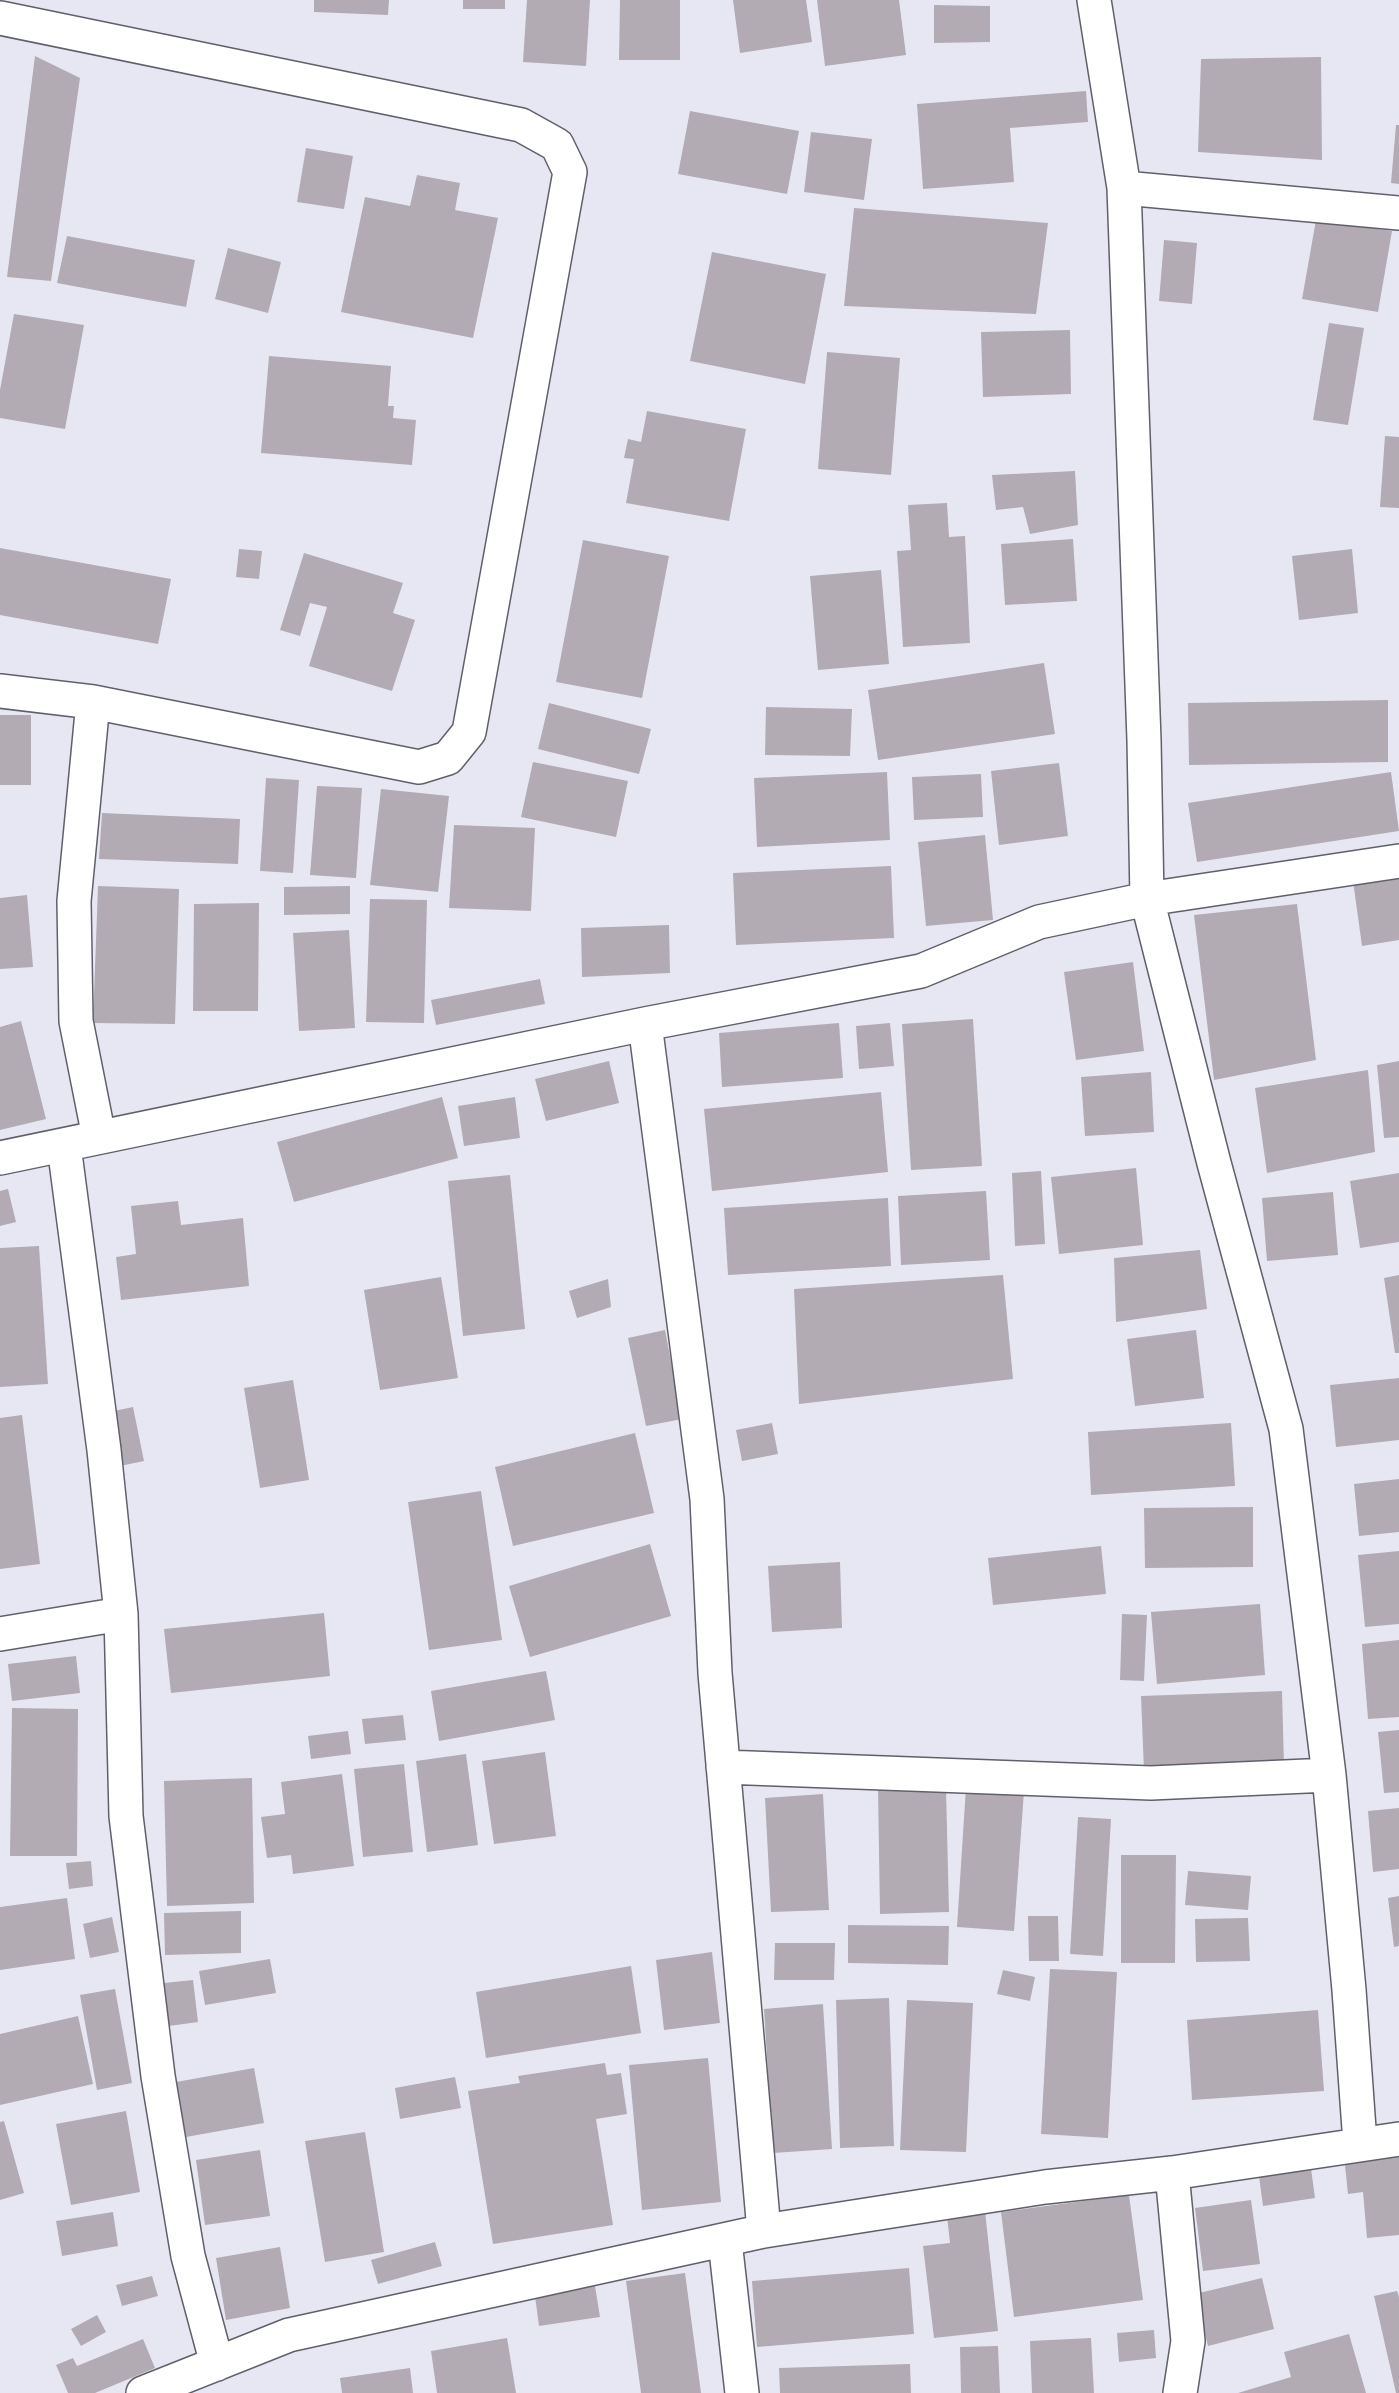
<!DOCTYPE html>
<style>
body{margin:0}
canvas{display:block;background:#e7e7f3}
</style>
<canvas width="1399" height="2393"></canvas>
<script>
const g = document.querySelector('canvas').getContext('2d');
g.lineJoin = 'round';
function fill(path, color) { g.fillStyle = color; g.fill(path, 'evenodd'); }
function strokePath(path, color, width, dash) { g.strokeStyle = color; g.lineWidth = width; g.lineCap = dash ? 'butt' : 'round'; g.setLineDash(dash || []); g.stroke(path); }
const building = new Path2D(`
 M314,0H389L388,15L314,12Z
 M463,0H505V9H463Z
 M527,0H590L586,66L523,62Z
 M620,0H680V60H619Z
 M733,0H806L812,42L740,53Z
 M817,0H899L906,55L825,66Z
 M934,5L990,6V42L934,43Z
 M35,56L80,78L51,281L7,277Z
 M1321,57L1322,160L1198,152L1201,59Z
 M1086,91L1088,122L1010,128L1014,182L923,189L917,104Z
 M690,111L799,131L787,194L678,174Z
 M1396,125H1399V184L1391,183Z
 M811,132L872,139L864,200L804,192Z
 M306,148L353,156L344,209L297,202Z
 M417,175L460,183L455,210L498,218L473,338L341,312L365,197L410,206Z
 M854,208L1048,223L1036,314L844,306Z
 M1316,220L1392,231L1378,312L1302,299Z
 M67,236L195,260L186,307L57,283Z
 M1164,240L1197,243L1192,304L1159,301Z
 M228,248L281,262L268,313L215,299Z
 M712,252L826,274L805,384L690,361Z
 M14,314L84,325L65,429L0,418V390Z
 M1329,323L1364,328L1348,425L1313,420Z
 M1070,330L1071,394L983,397L981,332Z
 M827,352L900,358L891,475L818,469Z
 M269,356L391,366L388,406H394L393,418L416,420L412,465L261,453Z
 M647,411L746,429L729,521L626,503L634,459L624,458L628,439L641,442Z
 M1385,436L1399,437V508L1380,507Z
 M1075,471L1078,525L1030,534L1023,507L996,510L992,475Z
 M947,503L949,537L965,536L970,643L903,647L897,551L911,550L908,505Z
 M1073,539L1077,601L1005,605L1001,544Z
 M583,540L669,556L642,698L556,682Z
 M0,548L171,579L158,644L0,615Z
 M239,549L262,551L259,579L236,577Z
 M1352,549L1358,613L1299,620L1292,556Z
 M304,553L403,583L393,613L415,620L392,691L309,666L327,607L310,603L300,636L280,630Z
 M881,570L889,664L818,670L810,576Z
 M1044,663L1055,734L878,760L868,690Z
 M1388,700V762L1189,765L1188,703Z
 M549,703L651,729L639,774L538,749Z
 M766,707L852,709L850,756L765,755Z
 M0,715H31V785H0Z
 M533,762L628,781L616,837L521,817Z
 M1059,763L1068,836L999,845L991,771Z
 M887,772L890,840L757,847L754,778Z
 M1391,772L1399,831L1197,862L1188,803Z
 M981,774L983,817L914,820L912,777Z
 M266,778L299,780L293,873L260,871Z
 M317,786L362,788L356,878L310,875Z
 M381,789L449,796L438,892L370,885Z
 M102,813L240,819L238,864L99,859Z
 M454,825L535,828L531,911L449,908Z
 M985,835L993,920L926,926L918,842Z
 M891,866L894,938L736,945L733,873Z
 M1399,876V940L1362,946L1353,881Z
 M98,886L179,889L175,1024L93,1023Z
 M350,886V914L284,915V887Z
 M27,895L33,967L0,969V898Z
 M370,899L427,900L424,1023L366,1022Z
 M259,903L258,1011H193L194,904Z
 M1297,904L1316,1060L1214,1080L1194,915Z
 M669,925L670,973L582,977L581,928Z
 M349,930L355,1028L299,1031L293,933Z
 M1133,962L1144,1051L1076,1060L1064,972Z
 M540,979L545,1004L436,1025L431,1000Z
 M973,1019L982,1166L911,1170L902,1024Z
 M21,1021L46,1119L0,1130V1027Z
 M839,1023L843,1078L722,1087L719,1033Z
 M890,1023L894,1066L859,1069L856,1026Z
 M609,1061L619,1103L546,1121L535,1079Z
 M1399,1061V1137L1384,1138L1377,1065Z
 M1368,1070L1375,1152L1267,1173L1255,1088Z
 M1151,1072L1154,1132L1085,1136L1081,1077Z
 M881,1092L888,1172L712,1191L704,1109Z
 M442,1097L458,1158L294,1202L277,1142Z
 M515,1097L520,1138L464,1146L458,1106Z
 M1136,1168L1143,1245L1059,1254L1051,1177Z
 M1041,1171L1045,1244L1015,1246L1012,1173Z
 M1399,1173V1242L1360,1248L1350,1181Z
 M510,1175L525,1329L463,1336L448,1181Z
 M8,1189L16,1222L0,1226V1191Z
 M986,1191L990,1260L901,1265L898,1196Z
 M1333,1192L1338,1255L1267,1261L1262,1198Z
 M888,1198L891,1266L728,1275L724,1208Z
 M178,1201L181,1225L243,1218L249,1286L121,1300L116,1257L136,1254L131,1206Z
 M39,1246L48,1384L0,1387V1248Z
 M1200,1250L1207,1309L1116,1322L1114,1258Z
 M1003,1275L1013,1379L799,1404L794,1289Z
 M1399,1275V1353H1395L1384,1278Z
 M441,1277L458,1378L380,1390L364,1290Z
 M608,1279L611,1307L577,1318L569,1291Z
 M665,1330L682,1419L646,1426L628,1338Z
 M1196,1330L1204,1398L1135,1406L1127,1339Z
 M1399,1378V1440L1336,1447L1330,1385Z
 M293,1380L309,1480L260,1488L244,1388Z
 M133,1407L144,1461L120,1466L109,1412Z
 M22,1415L40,1564L0,1569V1418Z
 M772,1423L778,1454L742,1461L736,1430Z
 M1231,1423L1235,1486L1091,1495L1088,1432Z
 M635,1433L654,1513L513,1546L495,1467Z
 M1399,1479V1532L1359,1536L1354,1484Z
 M481,1491L502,1640L429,1650L408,1502Z
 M1253,1507V1567L1145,1568L1144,1508Z
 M650,1544L671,1616L530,1657L509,1586Z
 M1101,1546L1106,1594L993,1605L988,1558Z
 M1399,1551V1624L1365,1627L1358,1555Z
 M840,1562L842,1628L772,1632L768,1566Z
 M1260,1604L1265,1675L1157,1684L1151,1612Z
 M324,1613L330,1676L171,1693L164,1629Z
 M1122,1614L1147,1615L1144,1681L1120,1680Z
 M1399,1640V1717L1368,1719L1362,1644Z
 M76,1656L80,1693L12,1701L8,1664Z
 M546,1671L555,1720L439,1741L431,1691Z
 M1282,1691L1284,1766L1144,1771L1141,1696Z
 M12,1708L78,1709L77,1856H10Z
 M403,1715L406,1740L365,1744L362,1719Z
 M1399,1730V1792L1384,1793L1378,1732Z
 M348,1731L351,1754L311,1759L308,1736Z
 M545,1752L556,1836L494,1844L482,1761Z
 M466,1754L478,1845L427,1852L416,1761Z
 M404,1764L413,1852L363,1857L354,1769Z
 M342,1774L354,1866L293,1874L291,1855L267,1858L261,1817L285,1814L281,1782Z
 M252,1778L254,1903L167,1906L164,1781Z
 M966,1787L1024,1791L1014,1931L957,1927Z
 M946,1788L949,1912L880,1914L878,1789Z
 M823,1794L829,1910L771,1912L765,1798Z
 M1399,1808V1869L1373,1872L1368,1811Z
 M1078,1817L1111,1819L1103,1956L1070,1954Z
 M1121,1855H1176L1175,1963H1121Z
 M91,1861L93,1886L69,1889L66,1863Z
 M1188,1871L1251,1876L1248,1910L1185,1905Z
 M1399,1896V1946L1394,1947L1388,1898Z
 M67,1898L75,1959L0,1970V1907Z
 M241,1911V1953L165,1955L164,1913Z
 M1028,1916H1058L1059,1961H1029Z
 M112,1917L119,1952L90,1958L83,1924Z
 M1248,1918L1250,1961L1196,1962L1195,1919Z
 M848,1925L949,1926L948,1965L848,1963Z
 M775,1943H835L834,1980H774Z
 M712,1952L720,2023L664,2030L656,1960Z
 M270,1959L276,1993L205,2005L199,1971Z
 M631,1966L641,2033L486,2058L476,1992Z
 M1050,1969L1117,1972L1108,2138L1041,2134Z
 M1003,1970L1035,1977L1030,2001L997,1994Z
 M193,1980L198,2022L169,2026L164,1983Z
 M115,1989L132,2083L97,2090L80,1995Z
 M889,1998L894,2146L840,2148L836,2000Z
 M907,2000L973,2003L966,2152L900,2150Z
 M823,2004L832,2149L773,2153L764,2009Z
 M1318,2010L1324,2091L1192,2100L1187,2020Z
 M78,2016L93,2084L0,2105V2034Z
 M708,2058L721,2202L642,2210L629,2065Z
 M605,2063L607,2075L621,2073L627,2114L596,2119L613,2225L493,2244L468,2091L520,2083L518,2076Z
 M254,2068L264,2123L186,2137L176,2082Z
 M455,2077L461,2108L400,2119L395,2088Z
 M126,2111L140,2192L71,2205L56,2124Z
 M4,2121L24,2193L0,2200V2122Z
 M365,2132L384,2252L325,2262L305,2141Z
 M260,2150L270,2216L205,2225L196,2160Z
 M1399,2151V2235L1367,2238L1363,2192L1348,2194L1344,2156Z
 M1310,2161L1315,2198L1263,2206L1258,2169Z
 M1129,2195L1143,2300L1014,2317L1001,2212Z
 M1251,2200L1260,2264L1203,2271L1195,2208Z
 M985,2211L998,2331L934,2338L923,2246L950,2243L947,2216Z
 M113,2212L118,2246L62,2256L56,2221Z
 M435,2242L442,2266L378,2284L371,2260Z
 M280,2247L290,2308L226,2320L216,2258Z
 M909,2268L914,2334L757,2347L752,2281Z
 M685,2273L701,2393H641L626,2281Z
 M152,2276L158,2296L122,2306L116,2285Z
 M1262,2278L1274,2329L1208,2346L1195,2294Z
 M595,2286L600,2317L539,2326L535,2296Z
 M1397,2291L1399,2297V2393H1396L1374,2296Z
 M97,2315L106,2332L81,2346L71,2329Z
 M1154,2330L1156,2358L1119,2362L1117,2333Z
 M1349,2334L1366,2393H1238L1291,2377L1284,2352Z
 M507,2338L516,2393H437L431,2351Z
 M1091,2338L1094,2393H1032L1030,2341Z
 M143,2339L155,2368L95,2393H68L56,2365L73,2358L77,2366Z
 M998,2346L1000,2393H961L960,2347Z
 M910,2364L911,2393H780L779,2368Z
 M410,2368L413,2393H342L340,2378Z`);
const minor = new Path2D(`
 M0,18L521,125L557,145L570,172L469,732L448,758L419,767L93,702L74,901L76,1021L99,1137
 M1124,188L1399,213
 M0,691L93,702
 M645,1024L707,1499L715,1673L764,2231
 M64,1146L104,1450L121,1614L126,1816L158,2076L188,2256L217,2364
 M0,1158L645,1024L921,971L1039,922L1147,899L1144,740L1124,188L1094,0
 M0,1634L121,1614
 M723,1767L1151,1783L1329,1775
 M1360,2143L1349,1990L1329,1775L1286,1429L1214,1163L1147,899L1399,861
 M1172,2173L1188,2341L1180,2393
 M725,2241L742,2393
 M143,2393L289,2335L764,2231L1045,2187L1172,2173L1399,2139`);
fill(building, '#b2abb4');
strokePath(minor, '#60606a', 36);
strokePath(minor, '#fff', 33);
</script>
